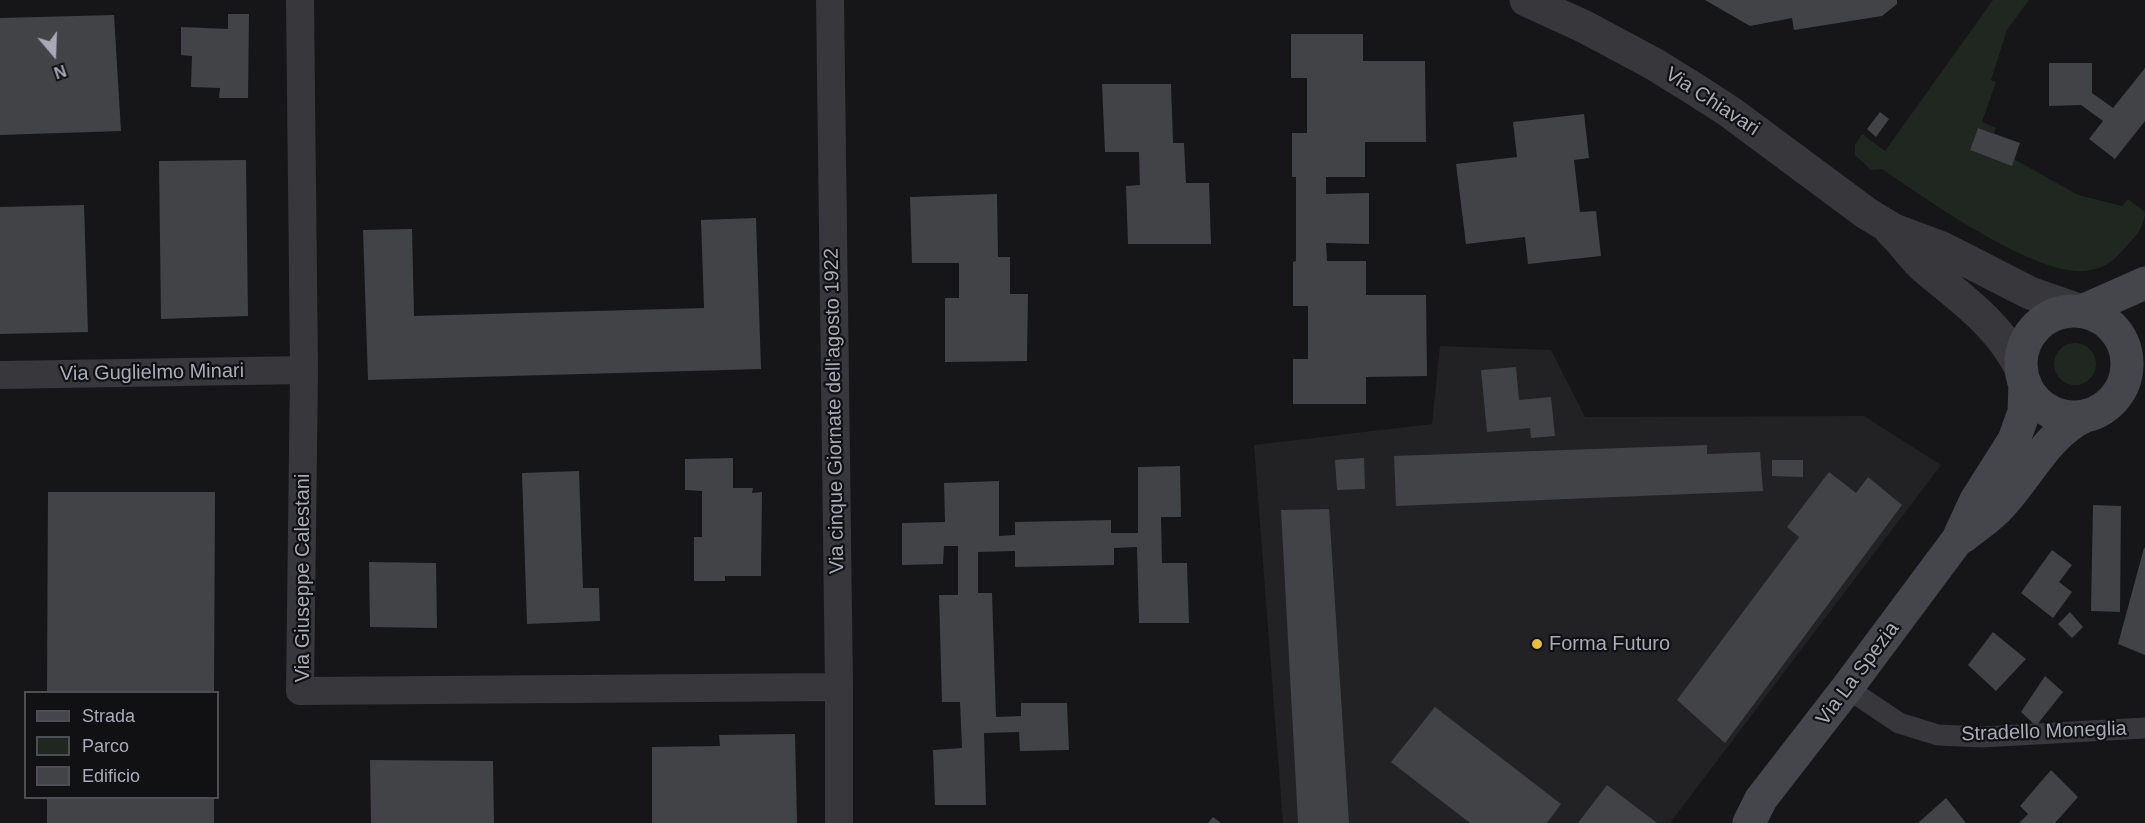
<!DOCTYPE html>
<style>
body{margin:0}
#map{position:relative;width:2145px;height:823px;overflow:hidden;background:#161517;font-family:Helvetica,sans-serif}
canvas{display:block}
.legend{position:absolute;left:24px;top:691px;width:195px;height:108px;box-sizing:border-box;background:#111012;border:2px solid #4d4e54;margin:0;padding:8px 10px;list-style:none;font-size:18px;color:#a8abb6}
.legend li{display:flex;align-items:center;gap:12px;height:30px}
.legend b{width:30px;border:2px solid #4d4e54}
.north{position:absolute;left:24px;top:24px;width:60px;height:60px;-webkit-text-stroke:4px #111012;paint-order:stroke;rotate:161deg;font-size:16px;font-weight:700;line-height:24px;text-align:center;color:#a8abb6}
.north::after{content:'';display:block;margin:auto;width:21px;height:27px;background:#a8abb6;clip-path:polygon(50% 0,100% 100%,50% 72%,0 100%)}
</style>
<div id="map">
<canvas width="2145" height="823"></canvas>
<ul class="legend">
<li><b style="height:8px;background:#45464c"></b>Strada</li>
<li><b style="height:16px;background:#202721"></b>Parco</li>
<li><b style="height:16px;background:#424347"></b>Edificio</li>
</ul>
<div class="north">N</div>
</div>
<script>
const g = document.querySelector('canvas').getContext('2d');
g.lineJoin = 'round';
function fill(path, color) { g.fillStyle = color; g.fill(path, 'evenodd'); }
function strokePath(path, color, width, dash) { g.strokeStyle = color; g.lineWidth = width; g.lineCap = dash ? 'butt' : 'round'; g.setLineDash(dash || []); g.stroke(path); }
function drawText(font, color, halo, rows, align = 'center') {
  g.font = font + ' Helvetica,sans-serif'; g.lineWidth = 4.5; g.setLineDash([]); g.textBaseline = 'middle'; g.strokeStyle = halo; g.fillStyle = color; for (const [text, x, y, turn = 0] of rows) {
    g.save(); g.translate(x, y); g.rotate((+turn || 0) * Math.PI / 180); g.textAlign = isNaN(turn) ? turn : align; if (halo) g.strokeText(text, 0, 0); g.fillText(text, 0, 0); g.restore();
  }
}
const built = new Path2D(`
 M1440,346L1551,350L1585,417L1864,416L1941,465L1670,823H1283L1254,445L1432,424Z`);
const green = new Path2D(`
 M1993,0H2029L2007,30L1991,80L1996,82L1982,122L1996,128L1994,133L1978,128L1970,150L2011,165L2014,159L2078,195L2122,206L2128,199L2145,212C2145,227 2134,238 2123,250C2113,262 2101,270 2084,271C2033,275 1926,199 1882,169L1871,170L1855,155V145L1862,134L1885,151Z
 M2054 364a21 21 0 1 1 42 0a21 21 0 1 1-42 0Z`);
const building = new Path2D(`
 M1705,0H1897V4L1882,16L1794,30L1792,18L1750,26Z
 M228,14H249L248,98H219L220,88L191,87L192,56L181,55V27L228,29Z
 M114,15L121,131L0,135V18Z
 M1291,34H1363V61H1425L1426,142H1365V177H1326V194L1369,193V244L1326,243L1327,261H1366V295H1426L1427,376L1366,377V404H1293V359H1308V306H1293V262L1296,261V177H1292V133H1307V78H1291Z
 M2049,63H2092V93L2113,108L2145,68V121L2115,159L2089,139L2103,121L2081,105L2049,106Z
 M1102,84H1171L1173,143H1184L1186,183H1209L1211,244H1128L1126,186L1140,185L1139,152H1105Z
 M1880,112L1889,119L1876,137L1867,129Z
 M1584,114L1589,158L1574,160L1580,212L1596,211L1601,256L1528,264L1525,237L1466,244L1456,164L1517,157L1513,122Z
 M1978,128L2020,143L2012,166L1970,150Z
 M246,160L248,316L161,319L159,161Z
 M997,194L998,257H1010V294H1028L1027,361L945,362V298H959V263H912L910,197Z
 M84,205L88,332L0,334V207Z
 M756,218L761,369L368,380L363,230L412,229L414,316L704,308L701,220Z
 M1516,367L1519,400L1551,397L1555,436L1531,438L1530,428L1487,432L1481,370Z
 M1707,445V454L1760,452L1763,491L1396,506L1394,456Z
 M733,458V488H753L752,493L762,492L761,576H725V581H694V537H702V491L685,490V459Z
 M1364,458L1365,489L1337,490L1335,460Z
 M1772,460H1803V477L1772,476Z
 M1180,466L1181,517H1161L1162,563H1187L1189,623H1139L1137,547L1114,548V565L1015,567V551L978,552V593H992L996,717L1021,716V703H1067L1069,750L1020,751L1019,732L984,733L986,805H935L933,750L962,748L960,702H942L939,595H958V546H944L943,564L902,565V523L945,522L944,483L999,481V536L1015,535V522L1111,520V533H1138V467Z
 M579,471L583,588H599L600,621L527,624L522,473Z
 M1829,472L1856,493L1868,477L1902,505L1725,743L1677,700L1799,537L1787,527Z
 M48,492H215L214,692H47Z
 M2093,505L2121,506L2120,612L2091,611Z
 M1329,509L1349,823H1298L1281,510Z
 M2144,548H2145V655L2118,644Z
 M2052,550L2072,565L2059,582L2072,592L2053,618L2021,593Z
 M369,562L436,563L437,628L370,627Z
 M2070,612L2083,627L2072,638L2058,624Z
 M1993,632L2026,659L1996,691L1968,665Z
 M2045,676L2063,692L2036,726L2021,712Z
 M1435,707L1561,804L1547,823H1470L1391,762Z
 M795,734L797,823H652V747L720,746L719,735Z
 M370,760L493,761L494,823H371Z
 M2051,770L2078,797L2055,823H2019L2028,814L2020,806Z
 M1607,785L1657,823H1578Z
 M47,798H214V823H47Z
 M1946,798L1966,823H1918Z
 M1213,817L1221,823H1208Z`);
const pedestrian = new Path2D(`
 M1847,688L1899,723L1938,735L1982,737L2145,728`);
const minor = new Path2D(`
 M300,0L304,370L300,691L839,687
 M830,0L839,687V823
 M0,375L304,370`);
const tertiary = new Path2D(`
 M1526,0L1585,27L1654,64L1696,90L1730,112L1866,213L1894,230L1942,248L2030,293L2082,311
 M1891,231C1904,243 1913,258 1926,269C1962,299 2002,327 2022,371`);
const secondary = new Path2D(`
 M2082,311L2145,283
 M2021 364a53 53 0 1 1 106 0a53 53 0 1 1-106 0Z
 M1963,537C1976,526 1991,517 2002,504C2029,475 2048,433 2085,416
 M1749,823L1761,799L1847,688L1958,539L1976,500L2014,440L2024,412L2025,383`);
const markers = [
 [1537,644,6,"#e6bb3e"]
];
const streetNames = [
 ["Via Chiavari",1712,102,33],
 ["Via Guglielmo Minari",152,373,-1],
 ["Via cinque Giornate dell'agosto 1922",835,411,-91],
 ["Via Giuseppe Calestani",303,578,-90],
 ["Via La Spezia",1858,674,-53],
 ["Stradello Moneglia",2044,732,-2]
];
const poiNames = [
 ["Forma Futuro",1549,644]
];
fill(built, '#222224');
fill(green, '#202721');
fill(building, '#424347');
strokePath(pedestrian, '#37373c', 21);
strokePath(minor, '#37373c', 28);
strokePath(tertiary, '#37373c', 33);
strokePath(secondary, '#45464c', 33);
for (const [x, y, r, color] of markers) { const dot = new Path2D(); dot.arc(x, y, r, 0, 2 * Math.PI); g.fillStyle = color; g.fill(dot); strokePath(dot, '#111012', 2); }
drawText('20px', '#a8abb6', '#111012', streetNames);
drawText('20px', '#a8abb6', '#111012', poiNames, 'left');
</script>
